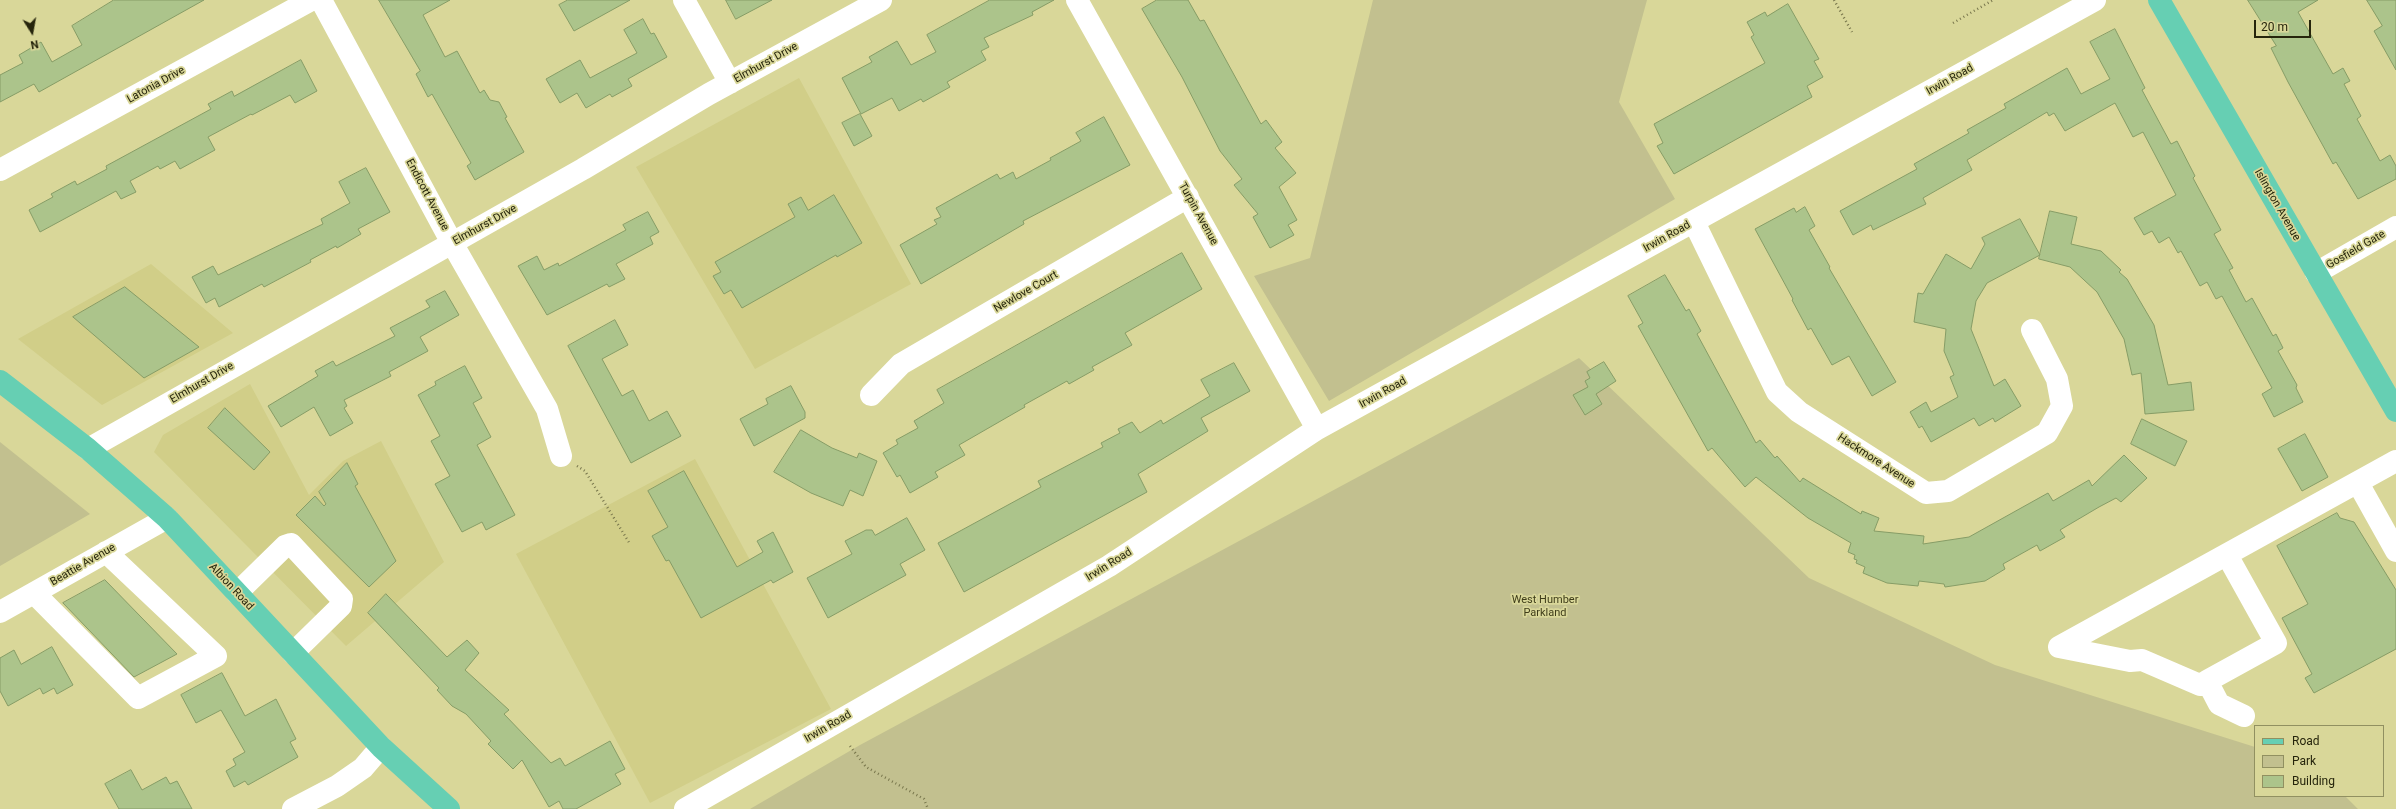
<!DOCTYPE html>
<style>
body{margin:0}
#map{position:relative;width:2396px;height:809px;overflow:hidden;background:#d9d799;font-family:Roboto,sans-serif}
canvas{display:block}
.legend{position:absolute;left:2254px;top:725px;width:130px;height:72px;box-sizing:border-box;background:#d9d799;border:1px solid #919061;margin:0;padding:5px 7px;list-style:none;font-size:12px;color:#26250c}
.legend li{display:flex;align-items:center;gap:8px;height:20px}
.legend b{width:20px;border:1px solid #919061}
.north{position:absolute;left:12px;top:12px;width:40px;height:40px;-webkit-text-stroke:3px #d9d799;paint-order:stroke;rotate:169deg;font-size:11px;font-weight:700;line-height:16px;text-align:center;color:#26250c}
.north::after{content:'';display:block;margin:auto;width:14px;height:18px;background:#26250c;clip-path:polygon(50% 0,100% 100%,50% 72%,0 100%)}
.scale{position:absolute;left:2254px;top:20px;width:57px;height:18px;box-sizing:border-box;border:2px solid #26250c;border-top:0;padding-left:5px;font-size:12px;line-height:14px;white-space:nowrap;color:#26250c;-webkit-text-stroke:3px #d9d799;paint-order:stroke}
</style>
<div id="map">
<canvas width="2396" height="809"></canvas>
<ul class="legend">
<li><b style="height:5px;background:#66cfb3"></b>Road</li>
<li><b style="height:11px;background:#c2c08f"></b>Park</li>
<li><b style="height:11px;background:#acc48b"></b>Building</li>
</ul>
<div class="north">N</div>
<div class="scale">20 m</div>
</div>
<script>
const g = document.querySelector('canvas').getContext('2d');
g.lineJoin = 'round';
function fill(path, color) { g.fillStyle = color; g.fill(path, 'evenodd'); }
function strokePath(path, color, width, dash) { g.strokeStyle = color; g.lineWidth = width; g.lineCap = dash ? 'butt' : 'round'; g.setLineDash(dash || []); g.stroke(path); }
function drawText(font, color, halo, rows, align = 'center') {
  g.font = font + ' Roboto,sans-serif'; g.lineWidth = 3.5; g.setLineDash([]); g.textBaseline = 'middle'; g.strokeStyle = halo; g.fillStyle = color; for (const [text, x, y, turn = 0] of rows) {
    g.save(); g.translate(x, y); g.rotate((+turn || 0) * Math.PI / 180); g.textAlign = isNaN(turn) ? turn : align; if (halo) g.strokeText(text, 0, 0); g.fillText(text, 0, 0); g.restore();
  }
}
const built = new Path2D(`
 M799,78L911,284L755,369L636,167Z
 M151,264L233,333L102,405L18,339Z
 M250,384L309,495L343,461L381,441L444,562L346,646L154,452L163,435Z
 M695,459L831,709L650,803L516,554Z`);
const green = new Path2D(`
 M1373,0H1647L1619,102L1675,199L1329,401L1254,276L1310,258Z
 M1579,358L1809,578L1995,665L2255,747V796H2345L2358,809H750L860,745Z
 M0,442L90,514L0,566Z`);
const building = new Path2D(`
 M114,0H204L39,92L34,84L0,102V75L23,63L19,55L41,42L52,62L82,45L72,26Z
 M379,0H450L423,15L445,57L457,51L480,93L484,90L490,100L499,102L507,117L505,118L524,152L475,180L467,166L471,163L432,94L428,97L416,74L420,71Z
 M568,0H630L574,31L559,5Z
 M726,0H772L736,19Z
 M990,0H1054L1032,12L1033,15L984,38L989,47L981,51L986,60L947,82L950,87L923,102L921,99L899,111L892,98L861,114L842,78L872,62L869,57L897,41L911,65L936,52L927,35Z
 M1157,0H1188L1200,21L1204,20L1261,124L1266,120L1282,142L1275,148L1296,173L1279,187L1297,220L1288,225L1294,235L1270,248L1253,217L1258,214L1234,185L1242,179L1220,151L1182,77L1142,9Z
 M2248,0H2318L2298,12L2333,74L2343,68L2350,81L2344,84L2361,116L2357,119L2380,161L2390,155L2396,166V179L2358,199L2336,162L2333,164L2288,82L2271,48L2276,46Z
 M2367,0H2396V70L2374,31L2382,26Z
 M1788,4L1819,59L1814,61L1823,77L1807,86L1812,97L1674,174L1657,146L1663,143L1654,124L1765,63L1751,37L1754,35L1747,22L1765,12L1767,16Z
 M643,19L651,34L654,33L667,57L628,79L632,86L612,97L610,94L586,108L577,93L560,103L546,79L580,60L590,78L637,53L624,30Z
 M2115,29L2145,88L2142,90L2171,144L2177,141L2195,176L2193,178L2221,230L2214,234L2233,268L2229,270L2246,302L2252,298L2273,336L2276,334L2283,348L2278,351L2297,385L2296,388L2303,402L2274,417L2262,394L2272,388L2222,296L2216,299L2207,282L2200,286L2181,251L2178,253L2169,237L2159,243L2152,231L2144,235L2134,218L2176,195L2143,132L2133,137L2115,103L2065,131L2054,113L2049,116L2047,112L1967,160L1972,170L1923,198L1926,204L1873,230L1871,225L1853,235L1840,211L1917,169L1914,164L1969,133L1967,130L2006,108L2004,104L2067,68L2081,94L2110,79L2090,42Z
 M301,60L317,91L295,103L290,95L252,115L251,114L208,137L215,150L180,169L175,161L160,169L158,166L130,181L136,192L121,199L116,191L40,232L29,210L53,197L51,194L75,181L77,185L107,169L106,166L211,109L208,104L232,91L234,96Z
 M860,114L872,136L854,146L842,123Z
 M1104,117L1130,165L1023,221L1024,224L921,284L900,245L937,224L934,220L941,217L936,208L997,174L1000,179L1013,172L1016,179L1051,160L1050,158L1081,141L1076,133Z
 M366,168L390,212L358,229L361,234L337,248L336,246L310,260L311,262L264,287L262,284L219,307L215,298L206,303L192,277L213,266L218,275L323,224L321,219L350,203L339,182Z
 M834,195L862,243L837,257L836,255L742,308L731,290L724,294L713,276L721,272L715,262L795,217L788,204L801,197L808,210Z
 M1805,207L1815,226L1809,230L1830,267L1829,268L1896,382L1872,396L1849,356L1832,365L1811,328L1808,330L1792,300L1793,299L1755,229L1794,208L1796,212Z
 M2050,211L2077,217L2071,244L2101,251L2121,270L2119,272L2127,279L2154,325L2168,385L2191,382L2194,410L2145,414L2141,373L2132,375L2124,339L2097,292L2070,267L2039,259Z
 M648,212L659,232L650,237L653,244L616,264L625,279L609,287L607,284L547,315L518,266L537,256L544,270L558,263L559,266L626,230L623,225Z
 M2020,219L2040,255L1987,283L1976,301L1971,329L1994,386L2005,379L2021,406L1995,422L1993,418L1979,426L1974,418L1931,442L1922,426L1919,428L1910,412L1926,402L1931,412L1958,397L1950,377L1954,375L1944,351L1946,329L1914,322L1918,293L1923,294L1946,254L1971,269L1985,244L1982,238Z
 M1182,253L1202,289L1125,333L1132,345L1092,367L1094,370L1069,384L1067,381L1024,405L1025,407L959,445L965,455L935,472L938,477L910,493L900,475L897,477L883,453L898,444L896,440L918,428L914,421L944,403L937,390Z
 M1665,275L1686,311L1689,309L1701,331L1697,334L1756,443L1760,440L1775,458L1777,456L1800,482L1803,478L1861,514L1862,511L1879,518L1874,531L1924,536L1923,544L1969,537L2048,493L2053,501L2089,480L2092,486L2124,455L2147,478L2121,502L2116,498L2099,507L2060,530L2065,537L2040,551L2037,545L2003,564L2005,569L1985,581L1945,587L1944,584L1919,581L1918,586L1887,583L1863,573L1865,567L1856,563L1857,560L1854,559L1855,555L1848,552L1851,543L1808,518L1756,477L1745,487L1712,448L1708,451L1638,326L1643,323L1628,296Z
 M125,287L199,347L144,378L73,317Z
 M445,291L459,315L420,337L428,351L389,372L391,376L344,400L347,406L344,408L353,423L330,436L314,407L281,427L268,406L318,376L315,371L333,361L336,366L395,336L390,328L430,307L426,301Z
 M615,320L628,345L602,359L622,396L633,390L649,421L667,411L681,436L631,463L568,346Z
 M1604,362L1616,381L1596,394L1602,404L1585,415L1573,395L1588,387L1585,381L1590,378L1587,372Z
 M1234,363L1250,391L1201,418L1208,431L1138,474L1147,492L964,592L938,543L1041,487L1038,481L1103,447L1101,443L1120,433L1118,429L1132,422L1140,433L1161,420L1163,424L1210,396L1201,380Z
 M465,366L482,398L473,403L491,437L477,445L515,515L486,530L482,522L462,532L435,484L450,476L431,441L440,436L418,395L436,385L435,382Z
 M791,386L805,412V418L754,446L740,419L768,404L766,399Z
 M225,408L270,452L254,470L208,428Z
 M2142,419L2187,441L2175,466L2131,444Z
 M801,430L832,448L857,458L859,453L877,461L863,496L850,490L843,506L811,493L774,472Z
 M2305,434L2328,477L2302,491L2278,449Z
 M347,463L358,484L355,486L396,561L369,587L296,515L315,496L324,506L326,504L319,492Z
 M684,471L737,567L763,552L757,541L773,532L793,572L773,583L771,580L701,618L669,560L666,561L652,536L668,527L648,491Z
 M2337,513L2340,518L2354,522L2396,590V649L2314,693L2305,678L2312,674L2282,618L2308,604L2277,546Z
 M907,518L925,550L900,564L906,575L828,618L807,578L852,554L845,541L866,530H872L875,535Z
 M105,580L177,654L134,677L63,603Z
 M386,594L447,657L467,640L479,653L465,670L509,710L504,714L551,763L560,758L565,766L610,741L625,769L615,774L621,784L576,809H563L559,801L549,807L522,760L513,769L488,744L491,741L466,714L452,706L437,690L439,688L368,613Z
 M52,647L73,685L57,694L54,688L43,694L40,688L8,706L0,691V658L14,650L21,664Z
 M222,673L245,716L276,699L296,739L290,742L298,757L248,785L245,781L234,787L226,771L236,765L233,759L245,752L221,710L196,723L181,695Z
 M131,770L142,790L166,777L170,784L177,781L192,809H119L105,784Z`);
const path = new Path2D(`
 M1834,0L1852,32
 M1953,23L1993,0
 M577,466L585,471L630,544
 M850,746L866,767L924,799L928,809`);
const minor = new Path2D(`
 M321,0L452,243L547,409L561,456
 M684,0L730,83
 M1077,0L1317,429
 M0,170L311,0
 M1694,222L1777,392L1799,412L1926,493L1948,491L2047,433L2062,406L2057,379L2032,330
 M2316,273L2396,227
 M871,395L901,364L1188,197
 M88,449L583,169L709,94L881,0
 M2358,483L2396,551
 M34,593L138,698L216,656L106,552
 M237,593L285,546L291,544L342,599L341,606L293,653
 M0,612L167,518
 M2059,647L2396,461
 M2059,647L2130,661L2142,660L2200,685L2207,681L2219,704L2244,716
 M2207,681L2276,643L2227,555
 M293,809L337,786L363,768L381,747
 M685,809L1109,566L1317,429L2095,0`);
const major = new Path2D(`
 M2159,0L2396,411
 M0,381L88,449L167,518L381,747L449,809`);
const streetNames = [
 ["Elmhurst Drive",766,63,-29],
 ["Irwin Road",1950,80,-29],
 ["Latonia Drive",156,85,-29],
 ["Endicott Avenue",427,195,62],
 ["Islington Avenue",2277,205,60],
 ["Turpin Avenue",1198,214,61],
 ["Elmhurst Drive",485,225,-29],
 ["Irwin Road",1667,237,-29],
 ["Gosfield Gate",2356,250,-30],
 ["Newlove Court",1026,292,-30],
 ["Elmhurst Drive",202,383,-30],
 ["Irwin Road",1383,393,-29],
 ["Hackmore Avenue",1876,461,33],
 ["Beattie Avenue",83,565,-30],
 ["Irwin Road",1109,565,-32],
 ["Albion Road",231,587,47],
 ["Irwin Road",828,727,-30]
];
const parkNames = [
 ["West Humber",1545,600],
 ["Parkland",1545,613]
];
fill(built, '#d1ce88');
fill(green, '#c2c08f');
fill(building, '#acc48b');
strokePath(building, '#869c66', 1);
strokePath(path, '#79774d', 2.5, [1, 3]);
strokePath(minor, '#fff', 22);
strokePath(major, '#66cfb3', 22);
drawText('11px', '#26250c', '#d9d799', streetNames);
drawText('11px', '#3f3d1a', '#d9d799', parkNames);
</script>
